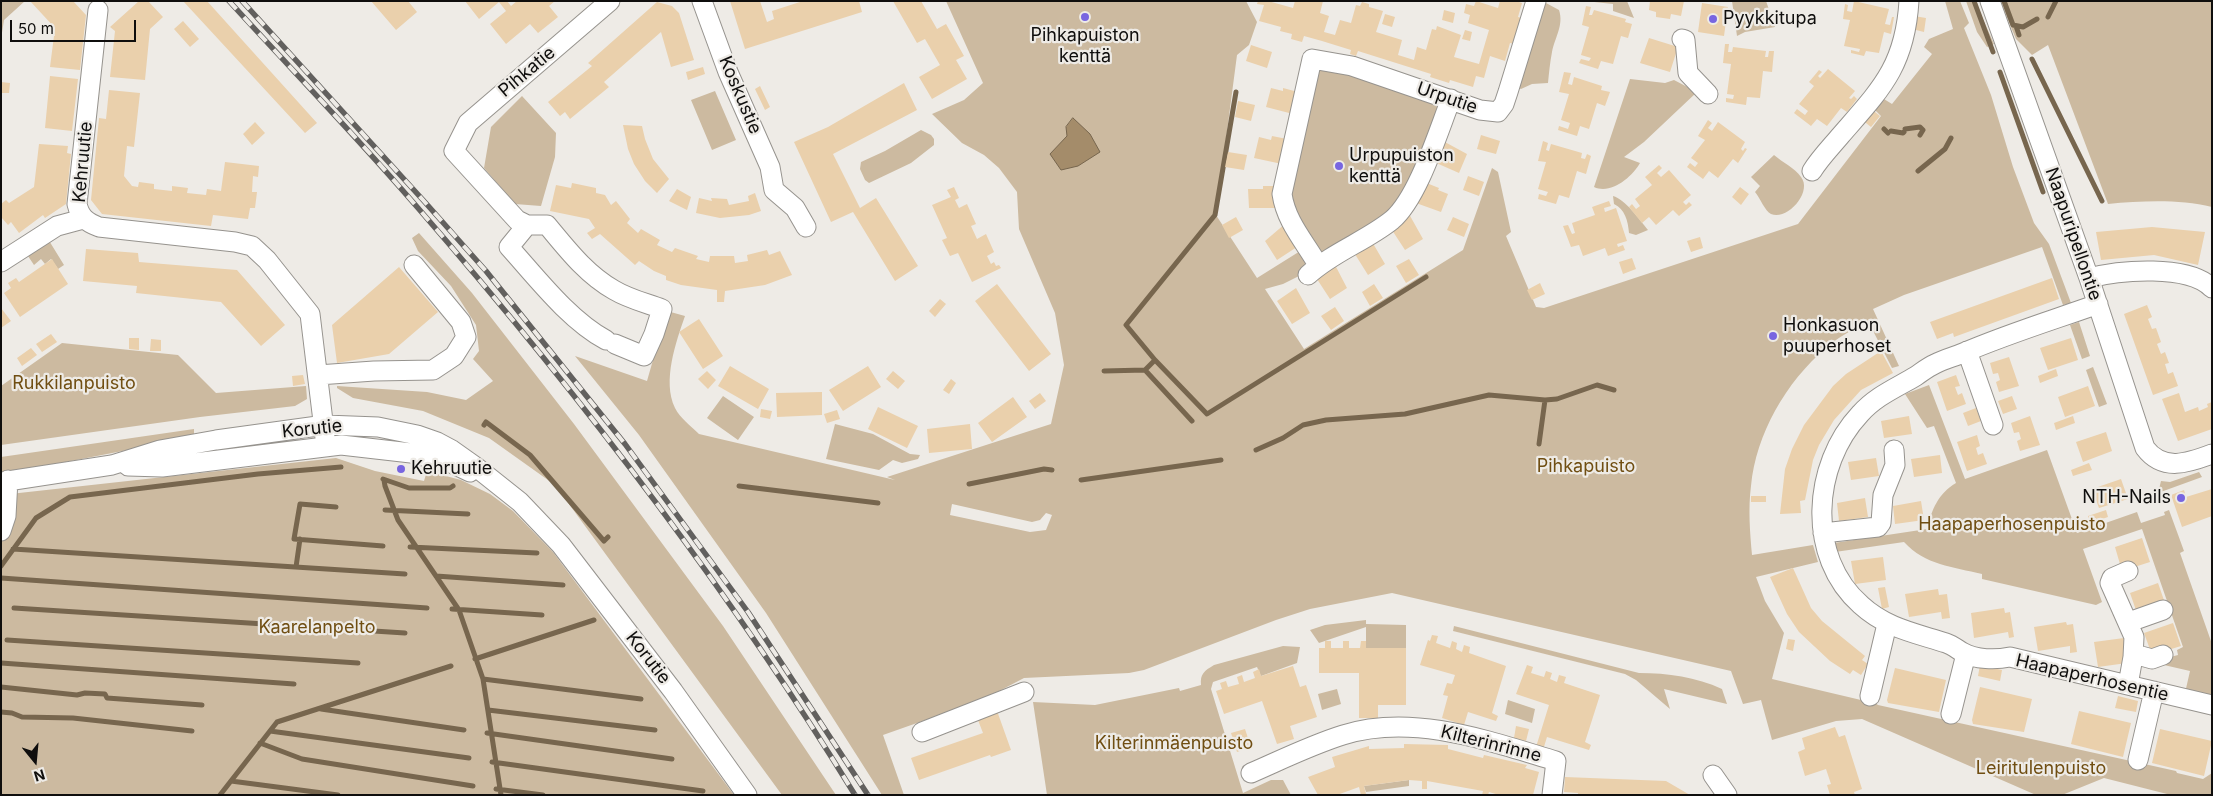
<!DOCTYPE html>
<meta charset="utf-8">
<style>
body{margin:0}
#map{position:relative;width:2213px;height:796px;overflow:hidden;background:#eeebe6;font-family:Inter,sans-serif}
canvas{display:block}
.frame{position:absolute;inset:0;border:2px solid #0f0e0d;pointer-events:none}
.north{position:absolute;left:10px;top:736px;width:50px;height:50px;-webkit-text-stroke:4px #eeebe6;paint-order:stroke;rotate:163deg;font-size:14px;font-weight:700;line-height:20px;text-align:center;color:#0f0e0d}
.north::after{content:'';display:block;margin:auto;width:18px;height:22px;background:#0f0e0d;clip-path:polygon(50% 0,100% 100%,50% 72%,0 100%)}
.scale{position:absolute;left:10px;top:20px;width:126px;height:22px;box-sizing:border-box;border:2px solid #0f0e0d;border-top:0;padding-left:6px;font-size:15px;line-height:18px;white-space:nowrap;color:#0f0e0d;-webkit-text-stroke:4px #eeebe6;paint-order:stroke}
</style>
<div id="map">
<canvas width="2213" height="796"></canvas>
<div class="frame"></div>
<div class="north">N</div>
<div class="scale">50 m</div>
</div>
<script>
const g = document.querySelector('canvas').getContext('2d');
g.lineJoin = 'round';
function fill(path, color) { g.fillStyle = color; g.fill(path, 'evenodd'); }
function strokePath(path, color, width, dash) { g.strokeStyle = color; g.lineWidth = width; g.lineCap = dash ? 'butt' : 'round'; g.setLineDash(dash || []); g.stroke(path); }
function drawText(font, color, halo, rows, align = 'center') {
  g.font = font + ' Inter,sans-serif'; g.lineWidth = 4.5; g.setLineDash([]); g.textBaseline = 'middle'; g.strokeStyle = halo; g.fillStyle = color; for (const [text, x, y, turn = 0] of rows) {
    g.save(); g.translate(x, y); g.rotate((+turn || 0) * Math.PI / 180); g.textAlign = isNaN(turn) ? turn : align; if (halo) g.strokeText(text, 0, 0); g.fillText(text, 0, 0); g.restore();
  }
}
const green = new Path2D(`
 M1,1H25L4,20L1,39Z
 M946,1H1246L1257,22L1249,45L1237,55L1216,215L1257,278L1313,243L1288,198L1316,66L1341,74L1343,68L1443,102L1436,124L1394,210L1303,274L1283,284L1265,289L1304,349L1463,250L1492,168L1498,172L1511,232L1506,236L1536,307L1544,308L1798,224L1881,116L1871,106L1879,96L1892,104L1932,54L1924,47L1929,39L1953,29L1945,1H1960L1969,23L1964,28L1991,95L2013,167L2034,223L2049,244L2071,303L2063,305L2042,247L1904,295L1873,309L1899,366L1892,368L1868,321C1854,329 1838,337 1826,348C1786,382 1756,434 1751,486C1748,509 1750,532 1752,555L1813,545L1818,562L1756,577L1765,601L1784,633L1772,679L1861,700L1866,696L1878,705L2176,771L2177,773L2203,779L2212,773V795H2171L2104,778L2062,795H2036L1862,719L1836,721L1772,740L1761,700L1743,704L1731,671L1392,593L1310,609L1276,620L1144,670L1129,673L1024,678L982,700L883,735L904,795H882L766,613L639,435L575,356L647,381L667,311L685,316C676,342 662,381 675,408C680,418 691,426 699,434L895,480L887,477L1051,424L1064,365L1055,313L1019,229L1017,192L999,168L984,155L962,143L932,114L964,100L983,83ZM952,504L1032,522L1040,520L1046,513L1052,515L1046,530L1030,532L950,515Z
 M1585,1H1627L1634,18L1613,11V4Z
 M1732,1H1766L1775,27L1745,32L1737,36Z
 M1966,1H1975L1994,44L1987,47L1977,32Z
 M2000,1H2212V207C2179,199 2142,201 2108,204L2048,45L2032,55L2016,39Z
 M1546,3L1559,10C1564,25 1555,37 1552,52C1550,62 1549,73 1548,83L1532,84L1521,89L1516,87L1542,8Z
 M1630,79L1665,83L1674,80L1697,92L1644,142L1624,157L1640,163C1632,177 1611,195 1594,187Z
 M715,91L736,140L712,150L691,100Z
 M522,96L556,133L555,157L541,206L515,204L484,168L491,127Z
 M921,130L931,135L934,139V145L911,163L869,183L865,180L860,169L861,162L885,151Z
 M1774,155C1782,162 1795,168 1801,177C1813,192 1787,221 1771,214C1765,211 1760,198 1755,192L1760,186L1751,177Z
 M1613,196C1625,199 1640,220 1648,230L1636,235L1629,233C1628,221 1625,209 1614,204Z
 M419,233L472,293L574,424L723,626L836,795H782L555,485L489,438L423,411L353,398L337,388V386L427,392L466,400L493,381L473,359L479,351L476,325L451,286L418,251L412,238Z
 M48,239L64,265L58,269L51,259L45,264L41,259L34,265L26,253Z
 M2079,322L2090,356L2082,359L2070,325Z
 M62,343L178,355L216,393L306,386L307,399L295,406L200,417L1,445V386Z
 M2093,367L2107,404L2099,407L2086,370Z
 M1929,385L1965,479L2047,450L2077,533L2137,512L2141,523L2165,515L2164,512L2169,510L2184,551L2180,553L2212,644V697L2185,693L2190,671L2151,662L2178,655L2177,650L2183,647L2142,529L2083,549L2102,602L2096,605L1982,579V574C1953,567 1925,565 1904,542L1835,552L1834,543L1927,529C1932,509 1938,494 1956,483L1934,426L1927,428L1905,394Z
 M723,396L754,417L738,440L707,418Z
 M835,424L873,434L910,454L920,455L918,459L902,463L893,460L879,470L826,459Z
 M194,429V437L61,463L1,472V457Z
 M336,458L375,471L424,481L427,471L461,480L490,494L513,511L553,552L734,795H1V495Z
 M2199,472L2202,477L2158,493L2161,481L2170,482Z
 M1366,620V624L1406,625V648H1366V627L1319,643L1310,630L1325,625Z
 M1454,626L1639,673C1668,673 1696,677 1722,689L1727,704L1664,689L1670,709L1636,680L1625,674L1453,631Z
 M1283,646L1300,647L1297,663L1261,676L1257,667L1213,682L1211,689L1243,793L1271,780H1283L1291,795H1047L1033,702L1095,705L1179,688L1180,691L1201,685C1200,674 1204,671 1214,665Z
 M1337,689L1341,704L1322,710L1318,694Z
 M1508,700L1535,709L1532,723L1505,714Z
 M1409,780V786L1366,792L1364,786Z`);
const water = new Path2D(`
 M1073,118L1090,134L1100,152L1078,166L1061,170L1050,154L1067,136L1066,127Z`);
const stream = new Path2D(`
 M1974,1L1993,52
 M2004,1L2013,25L2023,27L2037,19
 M2048,17L2056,1
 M2016,26L2019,35
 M2032,59L2102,201
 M2000,72L2043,192
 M1884,129L1888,133
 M1905,129L1920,127L1923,130L1920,135
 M1891,131L1903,133L1904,132
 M1918,171L1945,149L1951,138
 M1155,360L1126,325L1215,215L1236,92
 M1145,370L1192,421
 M1104,371L1145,370L1155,360L1207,414L1426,277
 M484,425L486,422L530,455L604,541L608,537
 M1539,444L1545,400
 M1256,450L1283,438L1303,425L1326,420L1405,414L1489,395L1545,400L1557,399L1597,385L1614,390
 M383,479L409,488H450L453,486
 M384,480L385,486L398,520L459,610L483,679L501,795
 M1081,480L1221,460
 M969,484L1044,469L1052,470
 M739,486L878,503
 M336,507L300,504L294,539L383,546
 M385,510L468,514
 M410,547L537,553
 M13,549L405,574
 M1,566L36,518L70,497L258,474L341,467
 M296,567L300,539
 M436,576L563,585
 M1,578L427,608
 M14,608L405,633
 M452,609L542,615
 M7,640L358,663
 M475,659L594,620
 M1,663L294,684
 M483,679L641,699
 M1,687L77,695L85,693L105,694L107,698L202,705
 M321,709L464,730
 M488,710L655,730
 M1,712L12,713L22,717L73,718L192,731
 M270,731L469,758
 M487,733L672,759
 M260,743L302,759L473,786
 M492,762L703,791
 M231,781L338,795
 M496,789L543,795
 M220,795L277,722L451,666`);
const building = new Path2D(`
 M30,1H73L86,15L80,70L50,67L55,28Z
 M139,1H148L163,17L150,29L145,80L110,77L115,31L110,27Z
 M183,1H207L317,123L305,133Z
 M371,1H408L417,12L396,30Z
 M465,1H507L511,6L517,1H555L549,6L558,17L538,33L530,24L506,44L490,24L506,11L499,2L479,19Z
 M730,1H760L767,22L774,19L772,11L803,1H859L862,12L745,49Z
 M893,1H921L937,29L946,24L964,56L956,60L967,79L932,99L919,77L940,65L925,39L917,43Z
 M1258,1H1268L1293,8L1295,1H1323L1320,13L1329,16L1324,32L1335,35L1340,20L1351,23L1356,5L1360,6L1362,2L1369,4V7L1383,11L1376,32L1402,40L1398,55L1414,60L1417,47L1426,50L1432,29L1436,30L1437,26L1461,35L1454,57L1479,64L1489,30L1468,23L1470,15L1464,13L1466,4L1474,6L1476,1L1498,8L1500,1H1516L1522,3L1518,17L1522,18L1514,44L1510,43L1505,61L1490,56L1484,78L1476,76L1473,87L1450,80L1449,83L1430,77L1431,74L1358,51L1356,56L1350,54L1351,50L1322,41L1304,36L1302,42L1291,39L1292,34L1280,31L1281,27L1259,21L1264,5L1257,4Z
 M1650,1H1684L1681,16L1671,14L1670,19L1656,17V12L1649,10Z
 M1854,1L1889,9L1885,24L1890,25L1892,17H1894L1891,34L1884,32L1879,53L1866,51L1864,56L1851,53V50L1859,52L1860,49L1844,46L1850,20L1843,19L1845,4L1848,5L1847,11L1852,12Z
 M657,2L672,6L679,13L694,60L671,67L661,32L604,82L609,87L570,119L565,112L560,116L548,102L592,66L588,63Z
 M1702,3L1728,7L1724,36L1698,32Z
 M1586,6L1591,7L1589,15H1592L1594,10L1626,19L1625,22L1632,24L1628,38L1621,36L1613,64L1601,61L1598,69L1579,63L1581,59L1589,61L1591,58L1581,55L1589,27L1582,25Z
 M1444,10L1455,13L1453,23L1442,20Z
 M1385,14L1395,17L1392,27L1382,24Z
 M1914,16L1926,18L1924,32L1912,29Z
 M183,21L199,39L190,47L174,29Z
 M1465,30L1472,32L1470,41L1462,39Z
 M1649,38L1678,47L1670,72L1640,63Z
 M1725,44H1729L1728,52H1732L1733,47L1749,49L1766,51L1765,57H1768L1769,51H1774L1772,72L1763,71L1760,98L1747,97L1746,105L1726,102V98L1733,99L1734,95L1727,94L1731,64L1723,63Z
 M1251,45L1272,52L1267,68L1246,61Z
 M703,67L705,74L688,80L686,72Z
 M1828,69L1855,91L1849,98L1851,99L1854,96L1857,99L1847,112L1841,108L1827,126L1817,119L1811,126L1794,113L1797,109L1805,115L1808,111L1799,104L1814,86L1809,82L1819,70L1822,72L1818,76L1820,78Z
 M1564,72L1571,73L1568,84L1572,85L1574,77L1602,86L1601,90L1610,92L1605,106L1597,103L1589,129L1580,126L1577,136L1558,130L1559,126L1568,129L1570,123L1561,120L1569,94L1559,92Z
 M50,76L78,79L72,131L45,128Z
 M1,82L10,83L9,93H1Z
 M904,83L917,110L833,154L860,208L876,198L918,266L895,281L853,212L831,222L794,142L828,127Z
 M760,86L770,107L765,110L755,89Z
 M1271,88L1283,91V88L1298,92L1293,114L1266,107Z
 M109,90L140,93L134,147L127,146L124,176L132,186L138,187L139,182L154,184V189L172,191V186L188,188L187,193L206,195L207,189L221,191L225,162L259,166L258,177L253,176L252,192H257L255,208H250L248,219L213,215L211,226L102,214L91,200L99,118L106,119Z
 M1238,101L1255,105L1251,121L1235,117Z
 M1870,108L1880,116L1871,127L1861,119Z
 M1708,120L1712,123L1708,128L1712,131L1718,122L1745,142L1741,149L1743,151L1745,148L1747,149L1738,163L1733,159L1718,178L1709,171L1703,179L1687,167L1690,163L1695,167L1698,163L1691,158L1705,140L1698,136Z
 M255,122L265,133L252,145L243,134Z
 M623,125L642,126L645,139L653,159L669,179L657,193L645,181L634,164L628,149Z
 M1481,135L1500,141L1496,154L1477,149Z
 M1272,136L1287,139L1282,164L1254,158L1259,137L1271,140Z
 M1443,141L1467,154L1459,173L1434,162Z
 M1543,141L1548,143L1546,150L1549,151L1551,144L1582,153L1581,158L1585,159L1587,154L1591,156L1586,174L1577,171L1569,198L1559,195L1556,204L1538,199L1539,194L1546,196L1548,192L1538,189L1546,162L1538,161Z
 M39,144L68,146L67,153L71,154L66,204L45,218L43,215L19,233L11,222L8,225L1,217V204L6,200L9,203L34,187Z
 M1228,152L1247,155L1244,170L1225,167Z
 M1659,165L1662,168L1657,173L1661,177L1669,170L1691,195L1683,202L1686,205L1689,202L1692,205L1679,216L1673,210L1656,225L1649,217L1642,223L1629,207L1632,204L1636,209L1640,206L1635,199L1652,185L1645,177Z
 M1468,176L1484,182L1479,196L1463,190Z
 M1424,182L1439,188L1438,190L1448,194L1441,212L1416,203Z
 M572,183L596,188V193L605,195L611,205L616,201L630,219L627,223L638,233L641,229L660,240L657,245L672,252L675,248L698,256L696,259L709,262L710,256H734L735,263L748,261L747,255L767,250L769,255L780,251L792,275L765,285L725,291L724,302H717V290L681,285L666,280V276L654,271L639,261L635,265L600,234L592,239L587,233L595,228L589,219L550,211L556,185L571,188Z
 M1263,186H1276V208H1249L1248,189H1263Z
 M954,187L959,198L955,200L959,208L967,204L976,224L971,226L977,239L986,234L994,252L987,256L991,264L994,262L996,266L999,265L1001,268L972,282L958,253L950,256L942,240L947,238L932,205L951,197L947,190Z
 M1740,187L1749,194L1741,205L1732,197Z
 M677,189L691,197L687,210L669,201Z
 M755,193L761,211L749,215L720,218L696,213L699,198L712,201L711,198L727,199L729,205L749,201L748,196Z
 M1609,201L1611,206L1604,208L1605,212L1616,208L1627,241L1617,244L1618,247L1623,245L1625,250L1608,256L1605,248L1583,256L1579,245L1571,247L1563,226L1568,225L1572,234L1575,233L1572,223L1595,215L1592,207Z
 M1409,214L1423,239L1405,250L1390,227Z
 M1236,217L1243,230L1229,238L1222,225Z
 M1453,217L1469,224L1464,237L1447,230Z
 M1286,223L1300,245L1277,260L1265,241Z
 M2152,227L2205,232L2198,265L2154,255L2101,260L2096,232Z
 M1700,237L1703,248L1691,252L1687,241Z
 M1371,240L1385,264L1368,275L1353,251Z
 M86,249L138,253L139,262L237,270L285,325L261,346L221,302L136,293L137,286L83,281Z
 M1632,258L1636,269L1623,274L1619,262Z
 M52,259L68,284L20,317L4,293L11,288L8,283L16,278L19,282Z
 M1409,259L1419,275L1406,283L1396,266Z
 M1334,263L1347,288L1330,299L1315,276Z
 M399,267L438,312L389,354L337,363L332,325Z
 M2052,278L2059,299L1954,337L1953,333L1937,339L1930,322Z
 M1540,283L1545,294L1532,300L1527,290Z
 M997,284L1051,354L1029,371L975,301Z
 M1374,284L1383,298L1370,306L1362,292Z
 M1296,288L1310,313L1292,324L1277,301Z
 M940,299L946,304L935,317L929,311Z
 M2147,305L2152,317L2148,319L2152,329L2156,328L2161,342L2157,344L2161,354L2165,352L2169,363L2165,364L2168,374L2173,372L2178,386L2153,395L2124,314Z
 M1335,307L1344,321L1331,330L1321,316Z
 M1,308L11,321L1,328Z
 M699,319L723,356L703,369L679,332Z
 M51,334L57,342L42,352L36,344Z
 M129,338H139V350L129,349Z
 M2071,338L2078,360L2048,370L2040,348Z
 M151,339L161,340V351H150Z
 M31,348L37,355L22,366L17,358Z
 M1881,351L1893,373L1861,390L1834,420L1819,445L1813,460L1805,500L1800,501L1801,513L1780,514L1785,469L1792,449L1804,425L1833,386L1846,374Z
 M2009,357L2019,386L1999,392L1996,382L2000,380L1998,373L1993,374L1990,363Z
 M730,366L769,389L758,409L718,386Z
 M868,366L881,387L843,411L829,390Z
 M2056,369L2058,376L2040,383L2038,376Z
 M707,371L716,380L708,389L698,379Z
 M893,371L905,381L898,389L886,379Z
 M303,375L305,384L293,386L292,376Z
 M1956,375L1960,386L1955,387L1958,395L1962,393L1966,404L1947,411L1937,382Z
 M951,379L956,383L949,394L943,390Z
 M2088,386L2095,406L2065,417L2058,397Z
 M822,392V415L777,417L776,393Z
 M1040,393L1046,401L1035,409L1029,401Z
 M2179,393L2185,412L2198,407L2199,411L2208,407L2207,404L2212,402V429L2178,441L2162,399Z
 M2012,396L2017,409L2003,414L1998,401Z
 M1013,397L1027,417L992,442L978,423Z
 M878,407L918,426L907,448L868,429Z
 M1976,408L1981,421L1968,426L1963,413Z
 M761,409L772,411L770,419L760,417Z
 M837,410L840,419L827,423L824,414Z
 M1909,416L1912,434L1884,438L1881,421Z
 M2030,416L2040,445L2020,451L2017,441L2021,439L2019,432L2014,433L2011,423Z
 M2073,416L2075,423L2056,430L2054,423Z
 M970,424L972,449L929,453L927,429Z
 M2106,432L2112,451L2083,462L2076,442Z
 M1977,435L1980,446L1976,448L1978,455L1983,453L1987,464L1967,471L1957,442Z
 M1940,455L1942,473L1914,477L1911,459Z
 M1876,458L1879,476L1851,480L1848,462Z
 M2089,463L2092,470L2073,476L2071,470Z
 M2121,479L2128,499L2099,508L2092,489Z
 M2212,489V516L2182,527L2171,495L2184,490L2186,497Z
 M1751,496H1766V502H1751Z
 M1865,498L1868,517L1839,521L1837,503Z
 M1921,501L1924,520L1895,524L1893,506Z
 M2106,510L2108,517L2090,523L2088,516Z
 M2142,538L2150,562L2122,571L2115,547Z
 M1883,557L1886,580L1855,584L1851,561Z
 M1793,568L1811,608L1822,621L1865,656L1862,660L1868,664L1861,675L1853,670L1850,674L1830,661L1799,632L1787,614L1770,577Z
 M2158,583L2166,606L2138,616L2130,593Z
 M1885,587L1889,607L1882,609L1878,588Z
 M1938,589L1939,595L1947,594L1950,618L1942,619L1941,612L1909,617L1905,594Z
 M2004,608L2005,613L2010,612L2014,637L2009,638L2008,632L1974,638L1971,613Z
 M2066,622L2067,625L2073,624L2077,652L2070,653V646L2038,651L2034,627Z
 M2173,623L2181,646L2152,655L2144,633Z
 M1432,635L1438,636L1436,643L1450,648L1452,641L1457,643L1456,649L1462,652L1464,645L1470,647L1469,653L1506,666L1492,713L1498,716L1496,721L1468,712L1464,725L1442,718L1448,696L1443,695L1447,683L1452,684L1455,675L1420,665L1428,640L1430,641Z
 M2124,638L2127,663L2098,667L2094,642Z
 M1788,639L1795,640L1793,651L1786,649Z
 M1325,641H1331V648H1343V641H1349V648H1360L1361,641H1366V648H1406V705H1378V718H1359V673H1319V648H1325Z
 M1527,665L1533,667L1531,673L1544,677L1546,671L1552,673L1550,679L1557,682L1559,675L1566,677L1564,683L1600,695L1585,742L1591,745L1589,750L1547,737L1543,750L1536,747L1549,705L1516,694Z
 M1980,665L2002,670L2000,681L1978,676Z
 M1293,666L1300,687L1306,685L1317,717L1290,726L1294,739L1277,744L1262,701L1224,714L1216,691L1222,689L1220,683L1226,681L1228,687L1239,684L1237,677L1242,675L1244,682L1255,678L1253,672L1259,669L1261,676Z
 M1895,668L1946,680L1939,712L1888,703L1887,700Z
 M1980,687L2032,699L2024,732L1973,724L1972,720Z
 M2118,696L2138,701L2136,712L2115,708Z
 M996,708L1011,750L991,757L990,755L919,780L911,758L983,733L976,715Z
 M2079,711L2131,723L2123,757L2071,744Z
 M1516,726L1529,729L1526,741L1514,738Z
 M1835,727L1839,737L1845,735L1862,789L1854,792L1855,795H1830L1827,785L1831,784L1826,769L1805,776L1798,752L1805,749L1802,738Z
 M1245,729L1251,747L1237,752L1231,733Z
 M2160,729L2212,741L2204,776L2152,763Z
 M1404,744L1448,745V749L1483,758L1484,755L1527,765L1525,768L1539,772L1533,795H1499L1489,792L1488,795H1482L1483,791L1427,781V789H1422V781L1409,780L1364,786L1366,794L1363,795H1361L1359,787L1337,795H1318L1308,777L1335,767L1332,757L1369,746V749L1404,748Z
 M1565,777L1666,781L1690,795H1578V793L1564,792Z`);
const minor = new Path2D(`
 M610,1L468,123L454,151L517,220L527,225H547C567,249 586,274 614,290C629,299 646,303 662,309L654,334L644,356L615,344
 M702,1L728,72L770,167L774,190L795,208L806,227
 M1990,1L2089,278L2145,448C2163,472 2188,463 2212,454
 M98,10L77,204C80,217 86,222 99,227L235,242L252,246L267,260L310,314L326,446
 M1682,39L1685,40L1688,73L1708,94
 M1812,171C1820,158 1831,147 1841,135C1881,89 1905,66 1909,1
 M527,225L509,247C537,278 569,320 606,340
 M1,262L57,226L83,219
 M1318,265C1305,242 1286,222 1282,194L1312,59L1352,66L1480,110L1498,112L1504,104L1508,92L1536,1
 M1308,275C1333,252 1366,241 1392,220C1418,198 1438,132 1451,99
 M2089,278C2120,270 2188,264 2212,288
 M2098,304C2053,320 2007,334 1963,353C1954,357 1944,359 1935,364C1928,367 1922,372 1916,376C1896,388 1876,396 1860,414C1812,465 1806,557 1861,605C1886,628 1915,633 1946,643C1952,645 1957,649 1962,652C1976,660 1996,660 2010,657L2212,705
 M1967,351L1993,425
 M318,375L374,371L433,370L454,356L466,337L461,322L414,265
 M128,466L162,467L341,445L411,453L451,463L470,472
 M1,482L112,465L160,450L216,440L325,425L378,427L417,435L437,442L452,450L476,467L520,502L561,545L673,691L747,795
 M1,531L6,516L8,480
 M1823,533L1878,527L1881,523L1883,495L1895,465L1894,450
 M2128,571L2112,578L2110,583L2134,637L2133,657L2128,685
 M2129,622L2163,610
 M2134,654L2152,659L2163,655
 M1870,696L1887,624
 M1951,714L1966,654
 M922,732L1024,692
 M2138,760L2154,691
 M1251,773C1281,760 1311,745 1343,735C1413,713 1489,741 1556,761L1552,795
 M1713,775L1727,795`);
const rail = new Path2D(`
 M229,1C292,70 357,137 418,208C577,391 728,588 855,795
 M242,1L423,200L486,271L625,444L748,612L868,795`);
const markers = [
 [1085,17,5,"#7865e0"],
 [1713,19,5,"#7865e0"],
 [1339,166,5,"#7865e0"],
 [1773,336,5,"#7865e0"],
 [401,469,5,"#7865e0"],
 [2181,498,5,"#7865e0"]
];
const poiNames = [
 ["Pyykkitupa",1723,19],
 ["Pihkapuiston",1085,36,"center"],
 ["kenttä",1085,57,"center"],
 ["Urpupuiston",1349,156],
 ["kenttä",1349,177],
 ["Honkasuon",1783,326],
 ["puuperhoset",1783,347],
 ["Kehruutie",411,469],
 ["NTH-Nails",2171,498,"right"]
];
const streetNames = [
 ["Pihkatie",527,72,-40],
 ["Koskustie",740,95,67],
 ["Urputie",1447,98,19],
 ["Kehruutie",83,162,-85],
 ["Naapuripellontie",2073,234,71],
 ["Korutie",312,429,-6],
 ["Korutie",648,658,52],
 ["Haapaperhosentie",2092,678,13],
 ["Kilterinrinne",1491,744,14]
];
const parkNames = [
 ["Rukkilanpuisto",74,384],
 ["Pihkapuisto",1586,467],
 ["Haapaperhosenpuisto",2012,525],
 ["Kaarelanpelto",317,628],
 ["Kilterinmäenpuisto",1174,744],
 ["Leiritulenpuisto",2041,769]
];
fill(green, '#ccbaa0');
fill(water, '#a48c6a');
strokePath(water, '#77664e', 1);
strokePath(stream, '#77664e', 5);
fill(building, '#ead0ac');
strokePath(minor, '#96938e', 21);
strokePath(minor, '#fff', 19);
strokePath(rail, '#62605e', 5.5);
strokePath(rail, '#eeebe6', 4, [11]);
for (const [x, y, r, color] of markers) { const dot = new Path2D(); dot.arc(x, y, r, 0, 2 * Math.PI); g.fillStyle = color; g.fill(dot); strokePath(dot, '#eeebe6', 2); }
drawText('18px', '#0f0e0d', '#eeebe6', poiNames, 'left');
drawText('18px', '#0f0e0d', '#eeebe6', streetNames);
drawText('18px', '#704e12', '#eeebe6', parkNames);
</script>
